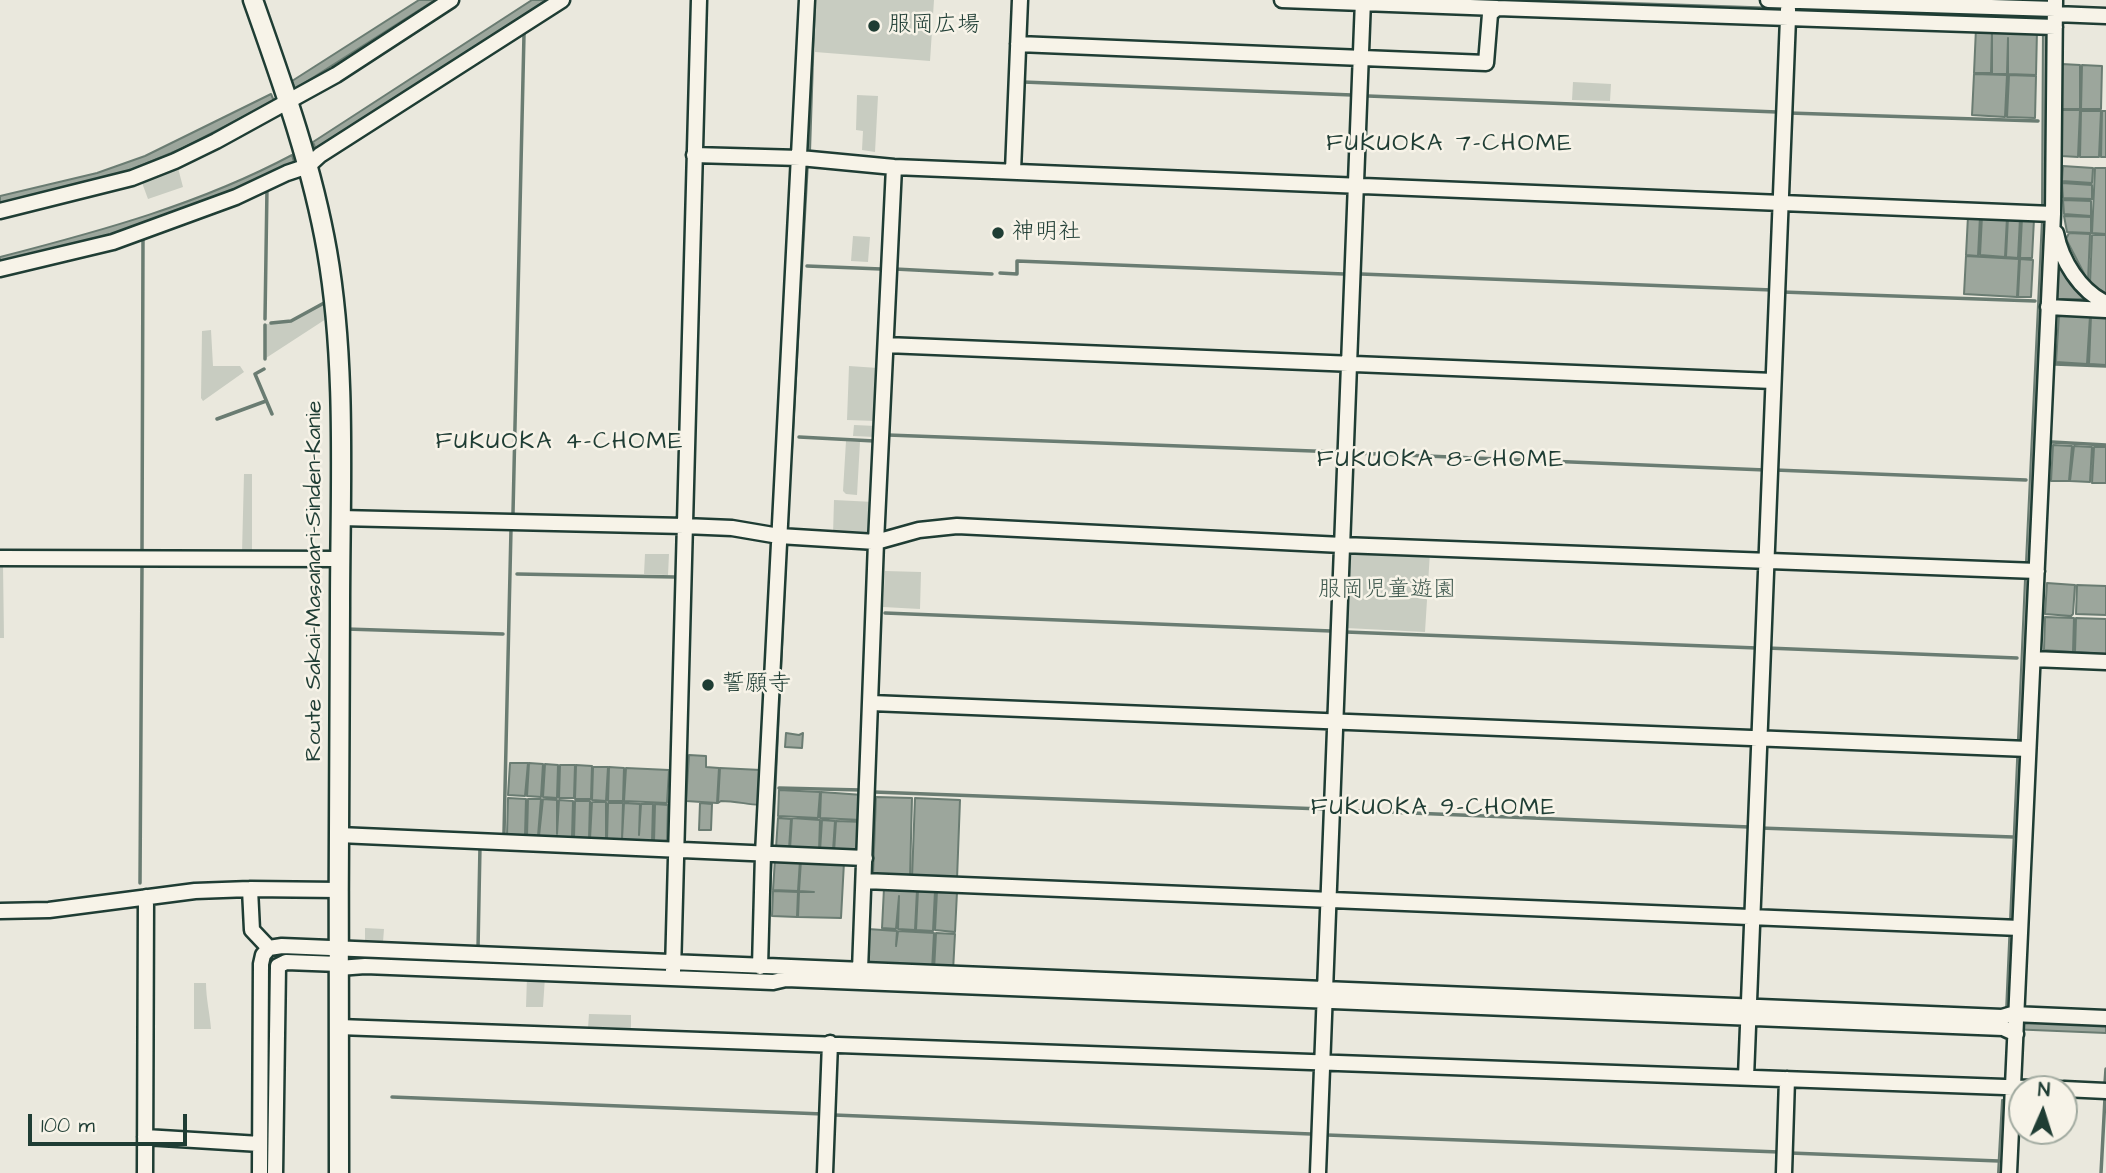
<!DOCTYPE html>
<meta charset="utf-8">
<style>
body{margin:0}
#map{position:relative;width:2106px;height:1173px;overflow:hidden;background:#eae8dd;font-family:"Architects Daughter",sans-serif}
canvas{display:block}
.north{position:absolute;left:2008px;top:1075px;width:70px;height:70px;box-sizing:border-box;background:#f7f3e8;border:2px solid #a1aaa0;border-radius:50%;rotate:3deg;font-size:19px;font-weight:700;line-height:28px;text-align:center;color:#1f3d34}
.north::after{content:'';display:block;margin:auto;width:24px;height:32px;background:#1f3d34;clip-path:polygon(50% 0,100% 100%,50% 72%,0 100%)}
.scale{position:absolute;left:28px;top:1114px;width:159px;height:32px;box-sizing:border-box;border:4px solid #1f3d34;border-top:0;padding-left:9px;font-size:21px;line-height:24px;white-space:nowrap;color:#1f3d34;-webkit-text-stroke:5px #f7f3e8;paint-order:stroke}
</style>
<div id="map">
<canvas width="2106" height="1173"></canvas>
<div class="north">N</div>
<div class="scale">100 m</div>
</div>
<script>
const g = document.querySelector('canvas').getContext('2d');
g.lineJoin = 'round';
function fill(path, color) { g.fillStyle = color; g.fill(path, 'evenodd'); }
function strokePath(path, color, width, dash) { g.strokeStyle = color; g.lineWidth = width; g.lineCap = dash ? 'butt' : 'round'; g.setLineDash(dash || []); g.stroke(path); }
function drawText(font, color, halo, rows, align = 'center') {
  g.font = font + ' "Architects Daughter","Klee One",sans-serif'; g.lineWidth = 5; g.setLineDash([]); g.textBaseline = 'middle'; g.strokeStyle = halo; g.fillStyle = color; for (const [text, x, y, turn = 0] of rows) {
    g.save(); g.translate(x, y); g.rotate((+turn || 0) * Math.PI / 180); g.textAlign = isNaN(turn) ? turn : align; if (halo) g.strokeText(text, 0, 0); g.fillText(text, 0, 0); g.restore();
  }
}
const green = new Path2D(`
 M815,0H934L930,61L815,52Z
 M1573,82L1611,84L1610,101L1572,100Z
 M857,95L878,96L875,152L862,150L863,131L856,130Z
 M178,168L183,187L148,199L141,180Z
 M853,236L870,237L868,262L851,261Z
 M324,304L326,319L266,358V324L291,322Z
 M211,330L213,366H240L244,372L203,401L201,398L202,331Z
 M849,366L878,368L876,421L847,420Z
 M854,425L876,426L875,437L853,436Z
 M846,441L860,442L857,495L846,494L843,491Z
 M244,474H252V553H242Z
 M834,500L874,502L873,531L869,535H833Z
 M1353,550L1430,552L1425,632L1346,628L1349,554Z
 M645,554H669L668,575L644,574Z
 M0,565H3L4,638H0Z
 M885,571L921,572L920,609L883,607Z
 M365,928L384,929L383,942L365,941Z
 M527,976L545,977L543,1007H526Z
 M194,983H206C206,999 210,1014 211,1029H194Z
 M589,1014L631,1015V1029L588,1028Z`);
const water = new Path2D(`
 M419,0H435L295,89L292,81Z
 M532,0H546L317,152L313,142Z
 M812,0H815L810,152H806Z
 M1379,0H1543L2046,17L2048,23V208H2042L2043,23Z
 M1976,28L2037,30L2036,75L2008,74V38L2007,74H1992V31L1991,73H1974Z
 M2062,64L2080,65V109H2061Z
 M2082,65L2102,66L2101,109H2081Z
 M1974,74L2007,75L2005,117L1972,115Z
 M2009,75L2036,76L2035,118L2007,117Z
 M271,94L274,101L183,148L126,172L0,204V196L97,173L145,156Z
 M2061,110H2080L2078,157L2061,156Z
 M2081,111H2101L2099,157H2080Z
 M2102,111H2106V157H2101Z
 M292,155L294,162C233,192 170,219 104,237C70,247 35,254 0,262V257C101,231 200,204 292,155Z
 M2063,166L2093,168L2092,183L2062,181Z
 M2095,168H2106V234L2092,233Z
 M2062,183L2092,185V199L2063,198Z
 M2063,200L2091,201V216L2064,214Z
 M1968,216H1980L1978,256L1966,255Z
 M1982,216L2007,217L2005,257L1980,255Z
 M2064,216L2091,217V233L2067,232Z
 M2008,217L2020,218L2018,258L2006,257Z
 M2022,218L2034,219L2032,258H2020Z
 M2042,219L2047,220L2032,562H2026Z
 M2069,233L2090,234L2088,281L2066,239Z
 M2092,235H2106V294L2090,283Z
 M1966,256L2019,259L2017,297L1964,294Z
 M2020,259L2033,260L2031,297H2018Z
 M2057,260L2070,283L2086,299H2055Z
 M2059,315L2090,316L2087,364L2056,362Z
 M2091,316L2106,317V365L2089,364Z
 M2053,445L2072,446L2069,481H2051Z
 M2074,446L2092,447L2090,482L2070,481Z
 M2094,447H2106V483H2092Z
 M2025,579H2030L2009,1011L2106,1024V1033L350,961V956L767,973L786,971L2006,1011Z
 M2047,583L2075,585L2073,614L2071,616L2045,614Z
 M2077,585L2106,586V615L2076,614Z
 M2045,617L2074,618L2073,652L2044,650Z
 M2076,618L2106,619V654L2075,652Z
 M786,733L799,735L803,733L802,748L785,747Z
 M689,755L706,756V767L719,768L717,803L686,801Z
 M510,763H528L525,796L508,795Z
 M529,763L543,764L541,797L527,796Z
 M545,764L558,765L557,798L543,797Z
 M560,765H575L574,798H559Z
 M576,765L592,766L591,799H575Z
 M593,767H608L606,801L592,800Z
 M609,767L624,768L623,801H608Z
 M626,768L669,770L667,803L624,801Z
 M720,768L761,770L759,805C746,804 734,801 721,801L718,803Z
 M779,790L820,792L818,818L778,816Z
 M821,792L863,795L861,820L820,818Z
 M876,797L912,798L910,878L873,876Z
 M508,798L526,799L525,836L507,835Z
 M915,798L960,800L957,879L912,878Z
 M528,799H541L538,836H527Z
 M543,799L557,800V834L559,800L573,801L572,838L539,836Z
 M575,801H590L589,839L574,838Z
 M592,802H606V839H590Z
 M608,803H623L622,839L624,803L640,804L639,835L641,804H653L652,842L607,840Z
 M700,803L712,804L711,830H699Z
 M655,804L668,805L667,840L663,842H654Z
 M778,818L791,819L789,849L776,848Z
 M792,818L820,820L819,851L790,849Z
 M822,820L835,821L833,851H820Z
 M836,821L863,822L858,853L834,852Z
 M775,859L800,860L798,891L773,890Z
 M801,860L844,862L841,918L798,917L799,892H814L799,891Z
 M884,888L917,890L915,930L898,929L899,896L896,929L882,928Z
 M918,890L935,891L933,931L916,930Z
 M773,891L798,892L797,917L772,916Z
 M937,891L957,892L955,932L935,930Z
 M868,929L897,931L896,946L898,931L934,933L932,970L866,964Z
 M936,933L955,934L953,971L934,970Z
 M2002,1100H2005L2002,1173H1998Z`);
const stream = new Path2D(`
 M1023,82L1352,95
 M1368,96L1777,112
 M1789,113L2038,121
 M807,266L881,269
 M895,269L992,274
 M1000,273L1017,274V261L1344,274
 M1361,274L1772,290
 M1782,292L2035,301
 M265,319L267,188
 M271,323L291,321L324,303
 M265,325V359
 M2055,364L2106,366
 M264,369L255,374L272,414
 M217,419L266,401
 M888,435L1339,452
 M799,437L874,441
 M2052,442L2106,445
 M1354,453L1765,470
 M791,454L807,167
 M1775,470L2026,480
 M513,513L524,34
 M142,549L143,239
 M517,574L675,577
 M885,613L1331,631
 M346,629L503,634
 M1346,632L1757,648
 M1767,648L2017,658
 M779,788L861,790
 M874,792L1322,809
 M1340,810L1749,827
 M1760,828L2013,837
 M504,833L511,529
 M772,847L785,566
 M140,883L142,568
 M768,919L771,860
 M478,949L480,846
 M272,965C276,954 284,955 294,955
 M2105,1083L2106,1069
 M392,1097L823,1114
 M834,1115L1311,1134
 M1327,1135L1779,1152
 M1790,1153L1999,1161
 M2101,1173L2105,1098`);
const minor = new Path2D(`
 M1282,0L1497,8
 M1768,0L2055,9
 M1788,9V18L2055,27
 M2055,14L2106,16
 M1018,44L1486,63L1490,14L1497,8L1788,18L1746,1077
 M694,155L800,158L894,167L2053,214
 M1013,171L1020,0
 M0,211L132,178L175,161L216,141L336,75L451,0
 M2056,233C2061,260 2080,291 2106,303
 M0,269L113,242L236,197L287,173L308,166L320,155L562,0
 M2048,307L2106,310
 M886,345L1773,381
 M340,518L684,526L732,528L779,536L876,542L919,530L957,526L1342,545L2037,571
 M0,558L340,559
 M2033,659L2106,662
 M871,703L2028,749
 M339,835L865,858
 M864,881L2020,928
 M250,889L252,930L269,948
 M0,911L49,910L195,891L250,889L339,890
 M760,967L763,854L807,0
 M339,968L365,966L773,982L786,979L2003,1028L2016,1034
 M860,970L876,542L894,167
 M673,971L699,0
 M339,1027L2060,1089
 M2064,1089L2106,1091
 M145,1137L260,1144
 M145,1173L146,897
 M260,1173L261,964L263,955L269,948L282,946L2002,1017L2012,1014L2106,1018
 M275,1173L278,966L286,962L339,964
 M825,1173L830,1043
 M1318,1173L1363,0
 M1784,1173L1787,1079
 M2009,1173L2053,214L2055,0`);
const major = new Path2D(`
 M253,0C282,82 312,165 327,251C347,365 340,492 340,607C339,796 338,984 339,1173`);
const markers = [
 [874,26,7,"#1f3d34"],
 [998,233,7,"#1f3d34"],
 [708,685,7,"#1f3d34"]
];
const poiNames = [
 ["服岡広場",888,26],
 ["神明社",1012,233],
 ["誓願寺",722,685]
];
const streetNames = [
 ["Route Sakai-Masanari-Sinden-Kanie",315,581,-90]
];
const parkNames = [
 ["服岡児童遊園",1387,591]
];
const neighbourhoodNames = [
 ["FUKUOKA 7-CHOME",1450,145],
 ["FUKUOKA 4-CHOME",560,443],
 ["FUKUOKA 8-CHOME",1441,461],
 ["FUKUOKA 9-CHOME",1434,809]
];
fill(green, '#c8ccc1');
fill(water, '#9ca69c');
strokePath(water, '#6a7c72', 2);
strokePath(stream, '#6a7c72', 3.5);
strokePath(minor, '#1f3d34', 19);
strokePath(major, '#1f3d34', 23);
strokePath(minor, '#f7f3e8', 14);
strokePath(major, '#f7f3e8', 18);
for (const [x, y, r, color] of markers) { const dot = new Path2D(); dot.arc(x, y, r, 0, 2 * Math.PI); g.fillStyle = color; g.fill(dot); strokePath(dot, '#f7f3e8', 2.5); }
drawText('23px', '#1f3d34', '#f7f3e8', poiNames, 'left');
drawText('23px', '#1f3d34', '#f7f3e8', streetNames);
drawText('23px', '#415a50', '#f7f3e8', parkNames);
g.letterSpacing = '2px';
drawText('24px', '#1f3d34', '#f7f3e8', neighbourhoodNames);
g.letterSpacing = '0px';
</script>
